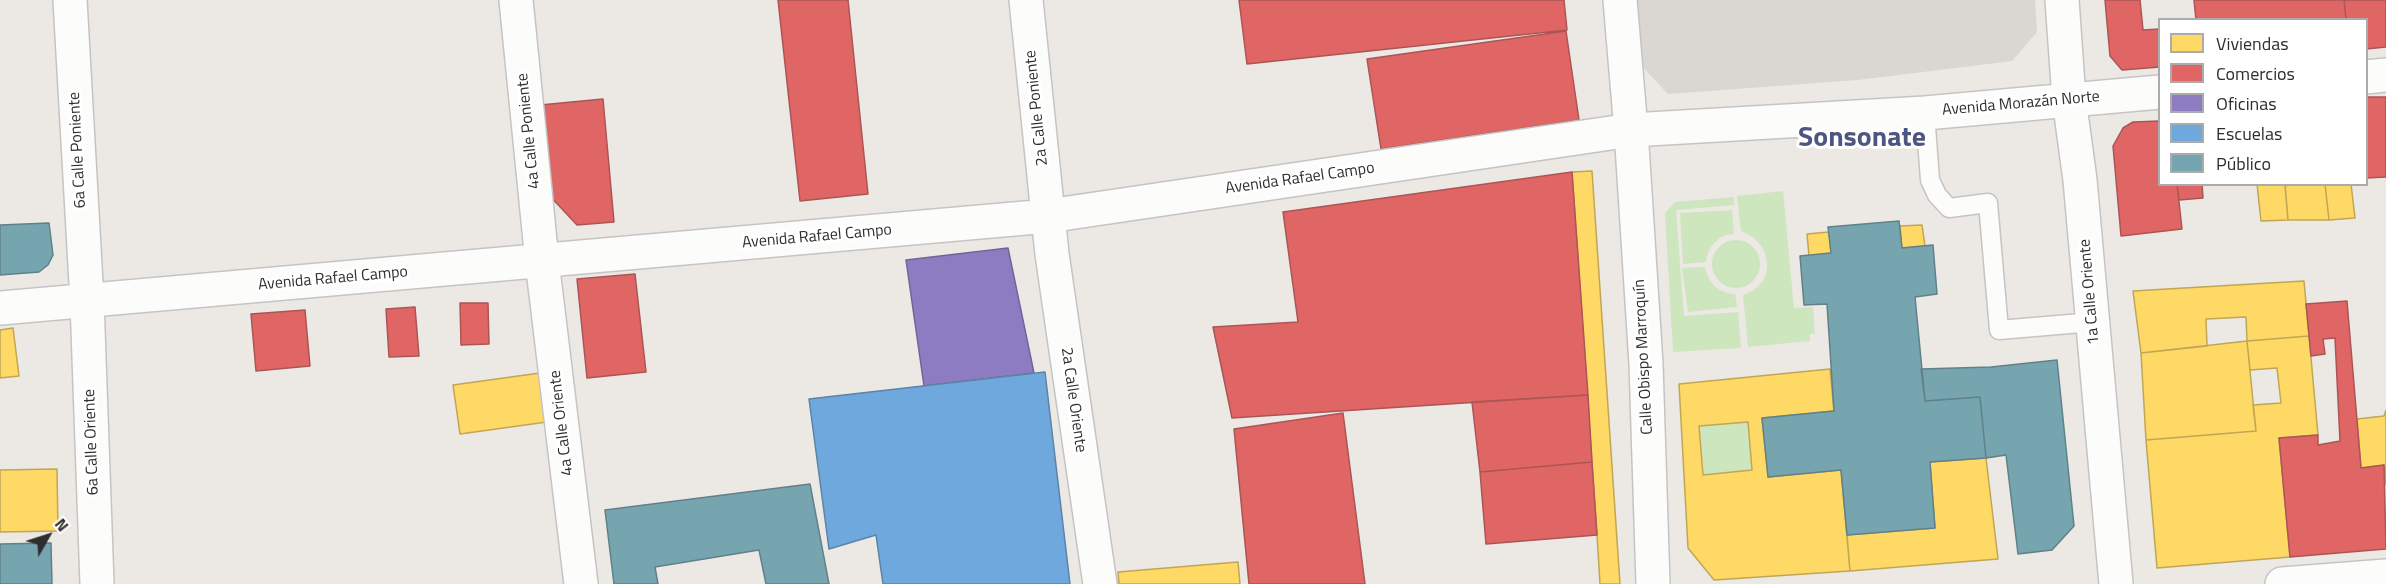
<!DOCTYPE html>
<meta charset="utf-8">
<style>
body{margin:0}
#map{position:relative;width:2386px;height:584px;overflow:hidden;background:#ece8e4;font-family:"Titillium Web",sans-serif}
canvas{display:block}
.legend{position:absolute;left:2158px;top:18px;width:210px;height:168px;box-sizing:border-box;background:#fff;border:2px solid #ababab;margin:0;padding:8px 10px;list-style:none;font-size:18px;color:#2e2e2e}
.legend li{display:flex;align-items:center;gap:12px;height:30px}
.legend b{width:30px;border:2px solid #ababab}
.north{position:absolute;left:18px;top:506px;width:60px;height:60px;-webkit-text-stroke:4px #fff;paint-order:stroke;rotate:51deg;font-size:16px;font-weight:700;line-height:24px;text-align:center;color:#2e2e2e}
.north::after{content:'';display:block;margin:auto;width:21px;height:27px;background:#2e2e2e;clip-path:polygon(50% 0,100% 100%,50% 72%,0 100%)}
</style>
<div id="map">
<canvas width="2386" height="584"></canvas>
<ul class="legend">
<li><b style="height:16px;background:#ffd966"></b>Viviendas</li>
<li><b style="height:16px;background:#e06666"></b>Comercios</li>
<li><b style="height:16px;background:#8e7cc3"></b>Oficinas</li>
<li><b style="height:16px;background:#6fa8dc"></b>Escuelas</li>
<li><b style="height:16px;background:#76a5af"></b>Público</li>
</ul>
<div class="north">N</div>
</div>
<script>
const g = document.querySelector('canvas').getContext('2d');
g.lineJoin = 'round';
function fill(path, color) { g.fillStyle = color; g.fill(path, 'evenodd'); }
function strokePath(path, color, width, dash) { g.strokeStyle = color; g.lineWidth = width; g.lineCap = dash ? 'butt' : 'round'; g.setLineDash(dash || []); g.stroke(path); }
function drawText(font, color, halo, rows, align = 'center') {
  g.font = font + ' "Titillium Web",sans-serif'; g.lineWidth = 6; g.setLineDash([]); g.textBaseline = 'middle'; g.strokeStyle = halo; g.fillStyle = color; for (const [text, x, y, turn = 0] of rows) {
    g.save(); g.translate(x, y); g.rotate((+turn || 0) * Math.PI / 180); g.textAlign = isNaN(turn) ? turn : align; if (halo) g.strokeText(text, 0, 0); g.fillText(text, 0, 0); g.restore();
  }
}
const green = new Path2D(`
 M1783,191L1794,308L1813,307L1815,334H1810V341L1748,347L1743,295C1778,284 1773,242 1741,231L1737,196Z
 M1734,197V205L1676,210L1684,316L1738,312L1741,348L1673,352L1665,213L1675,202Z
 M1732,210L1734,234C1718,235 1708,246 1706,262L1683,264L1680,213Z
 M1712 264a24 24 0 1 1 48 0a24 24 0 1 1-48 0Z
 M1705,267C1708,283 1718,293 1735,294L1737,307L1688,312L1682,268Z
 M1748,422L1752,470L1703,475L1699,426Z`);
const plaza = new Path2D(`
 M1637,0H2035L2037,32L2012,61L1858,80L1668,94L1641,65Z`);
const homes = new Path2D(`
 M1592,171L1620,584H1600L1597,535L1572,172Z
 M2257,184H2285L2288,220L2261,221Z
 M2296,184H2325L2329,220H2288L2285,186Z
 M2325,184H2351L2355,218L2329,220Z
 M1922,225L1925,246L1902,248L1900,226Z
 M1829,232L1831,253L1809,256L1807,234Z
 M2304,281L2309,336L2247,341L2246,317L2206,319L2207,346L2141,353L2133,291Z
 M13,328L19,376L0,378V330Z
 M2309,336L2318,435L2279,438L2290,557L2157,568L2146,440L2256,431L2253,405L2281,403L2277,368L2250,370L2247,341Z
 M2247,341L2256,431L2146,440L2141,353Z
 M1830,369L1834,411L1762,418L1768,477L1841,470L1850,571L1714,580L1688,548L1679,384ZM1748,422L1752,470L1703,475L1699,426Z
 M547,372L554,421L460,434L453,385Z
 M2386,410V485L2384,465L2361,468L2357,419L2384,416Z
 M1986,458L1998,559L1850,571L1847,535L1935,528L1930,462Z
 M57,469L58,531L0,532V470Z
 M1238,562L1240,584H1119L1118,572Z`);
const shops = new Path2D(`
 M778,0H848L868,194L800,201Z
 M1239,0H1564L1567,30L1247,64Z
 M2105,0H2140L2143,30L2160,29V67L2122,70L2110,56Z
 M2194,0H2344L2346,20H2196Z
 M2344,0H2386V47L2366,49V20H2346Z
 M1566,31L1579,120L1381,149L1367,59Z
 M2366,97H2386V177L2366,178Z
 M603,99L614,222L577,225L548,194L540,105Z
 M2160,121V184H2177L2182,229L2121,236L2113,146L2123,128L2133,122Z
 M1572,172L1588,395L1232,418L1213,327L1298,322L1283,212Z
 M2177,184H2202L2203,198L2179,200Z
 M635,274L646,372L587,378L577,279Z
 M2347,301L2361,468L2384,465L2386,549L2290,557L2279,438L2318,435V445L2340,441L2335,338L2323,339L2325,354L2311,356L2306,304Z
 M460,303H488L489,344L461,345Z
 M415,307L419,356L389,357L386,309Z
 M305,310L310,366L256,371L251,314Z
 M1588,395L1592,462L1480,472L1472,402Z
 M1343,413L1365,584H1249L1234,429Z
 M1592,462L1597,535L1486,544L1480,472Z`);
const offices = new Path2D(`
 M1008,248L1034,373L924,386L906,260Z`);
const schools = new Path2D(`
 M1045,372L1070,584H883L876,535L829,549L809,399Z`);
const public = new Path2D(`
 M1899,221L1902,248L1933,245L1937,294L1915,297L1925,401L1980,397L1986,458L1930,462L1935,528L1847,535L1841,470L1768,477L1762,418L1834,411L1827,304L1804,305L1800,256L1831,253L1828,227Z
 M49,223L53,255L48,265L39,272L0,275V225Z
 M2057,360L2074,526L2052,550L2018,554L2006,455L1986,458L1980,397L1925,401L1921,369L1991,367Z
 M810,484L829,584H766L759,550L655,567L658,584H614L605,510Z
 M51,543L52,584H0V544Z`);
const service = new Path2D(`
 M1925,113L1930,180L1937,195L1949,208L1988,203L1999,330L2093,322`);
const minor = new Path2D(`
 M70,0L87,301L97,584
 M516,0L542,261L581,584
 M1026,0L1052,254L1100,584
 M2062,0L2069,99L2080,180L2116,584
 M0,308L1048,216L1631,130
 M2282,584L2386,576`);
const tertiary = new Path2D(`
 M1620,0L1631,130`);
const secondary = new Path2D(`
 M2366,77L2386,75
 M1653,584L1646,364L1631,130L1925,113L2160,92`);
const streetNames = [
 ["Avenida Morazán Norte",2021,104,-5],
 ["2a Calle Poniente",1037,108,-96],
 ["4a Calle Poniente",529,131,-96],
 ["6a Calle Poniente",78,150,-93],
 ["Avenida Rafael Campo",1300,179,-8],
 ["Avenida Rafael Campo",817,237,-5],
 ["Avenida Rafael Campo",333,279,-5],
 ["1a Calle Oriente",2090,292,-95],
 ["Calle Obispo Marroquín",1644,357,-93],
 ["2a Calle Oriente",1073,400,82],
 ["4a Calle Oriente",562,423,-97],
 ["6a Calle Oriente",92,442,-92]
];
const townNames = [
 ["Sonsonate",1862,139]
];
fill(green, '#cee6be');
fill(plaza, '#dad6d2');
fill(homes, '#ffd966');
strokePath(homes, '#c0a655', 1.5);
fill(shops, '#e06666');
strokePath(shops, '#ab5555', 1.5);
fill(offices, '#8e7cc3');
strokePath(offices, '#716596', 1.5);
fill(schools, '#6fa8dc');
strokePath(schools, '#5c83a8', 1.5);
fill(public, '#76a5af');
strokePath(public, '#608188', 1.5);
strokePath(service, '#c5c4c5', 21);
strokePath(minor, '#c5c4c5', 36);
strokePath(tertiary, '#c5c4c5', 36);
strokePath(secondary, '#c5c4c5', 36);
strokePath(service, '#fcfcfb', 18);
strokePath(minor, '#fcfcfb', 33);
strokePath(tertiary, '#fcfcfb', 33);
strokePath(secondary, '#fcfcfb', 33);
drawText('16px', '#2e2e2e', '#fff', streetNames);
drawText('bold 28px', '#4d5680', '#fff', townNames);
</script>
